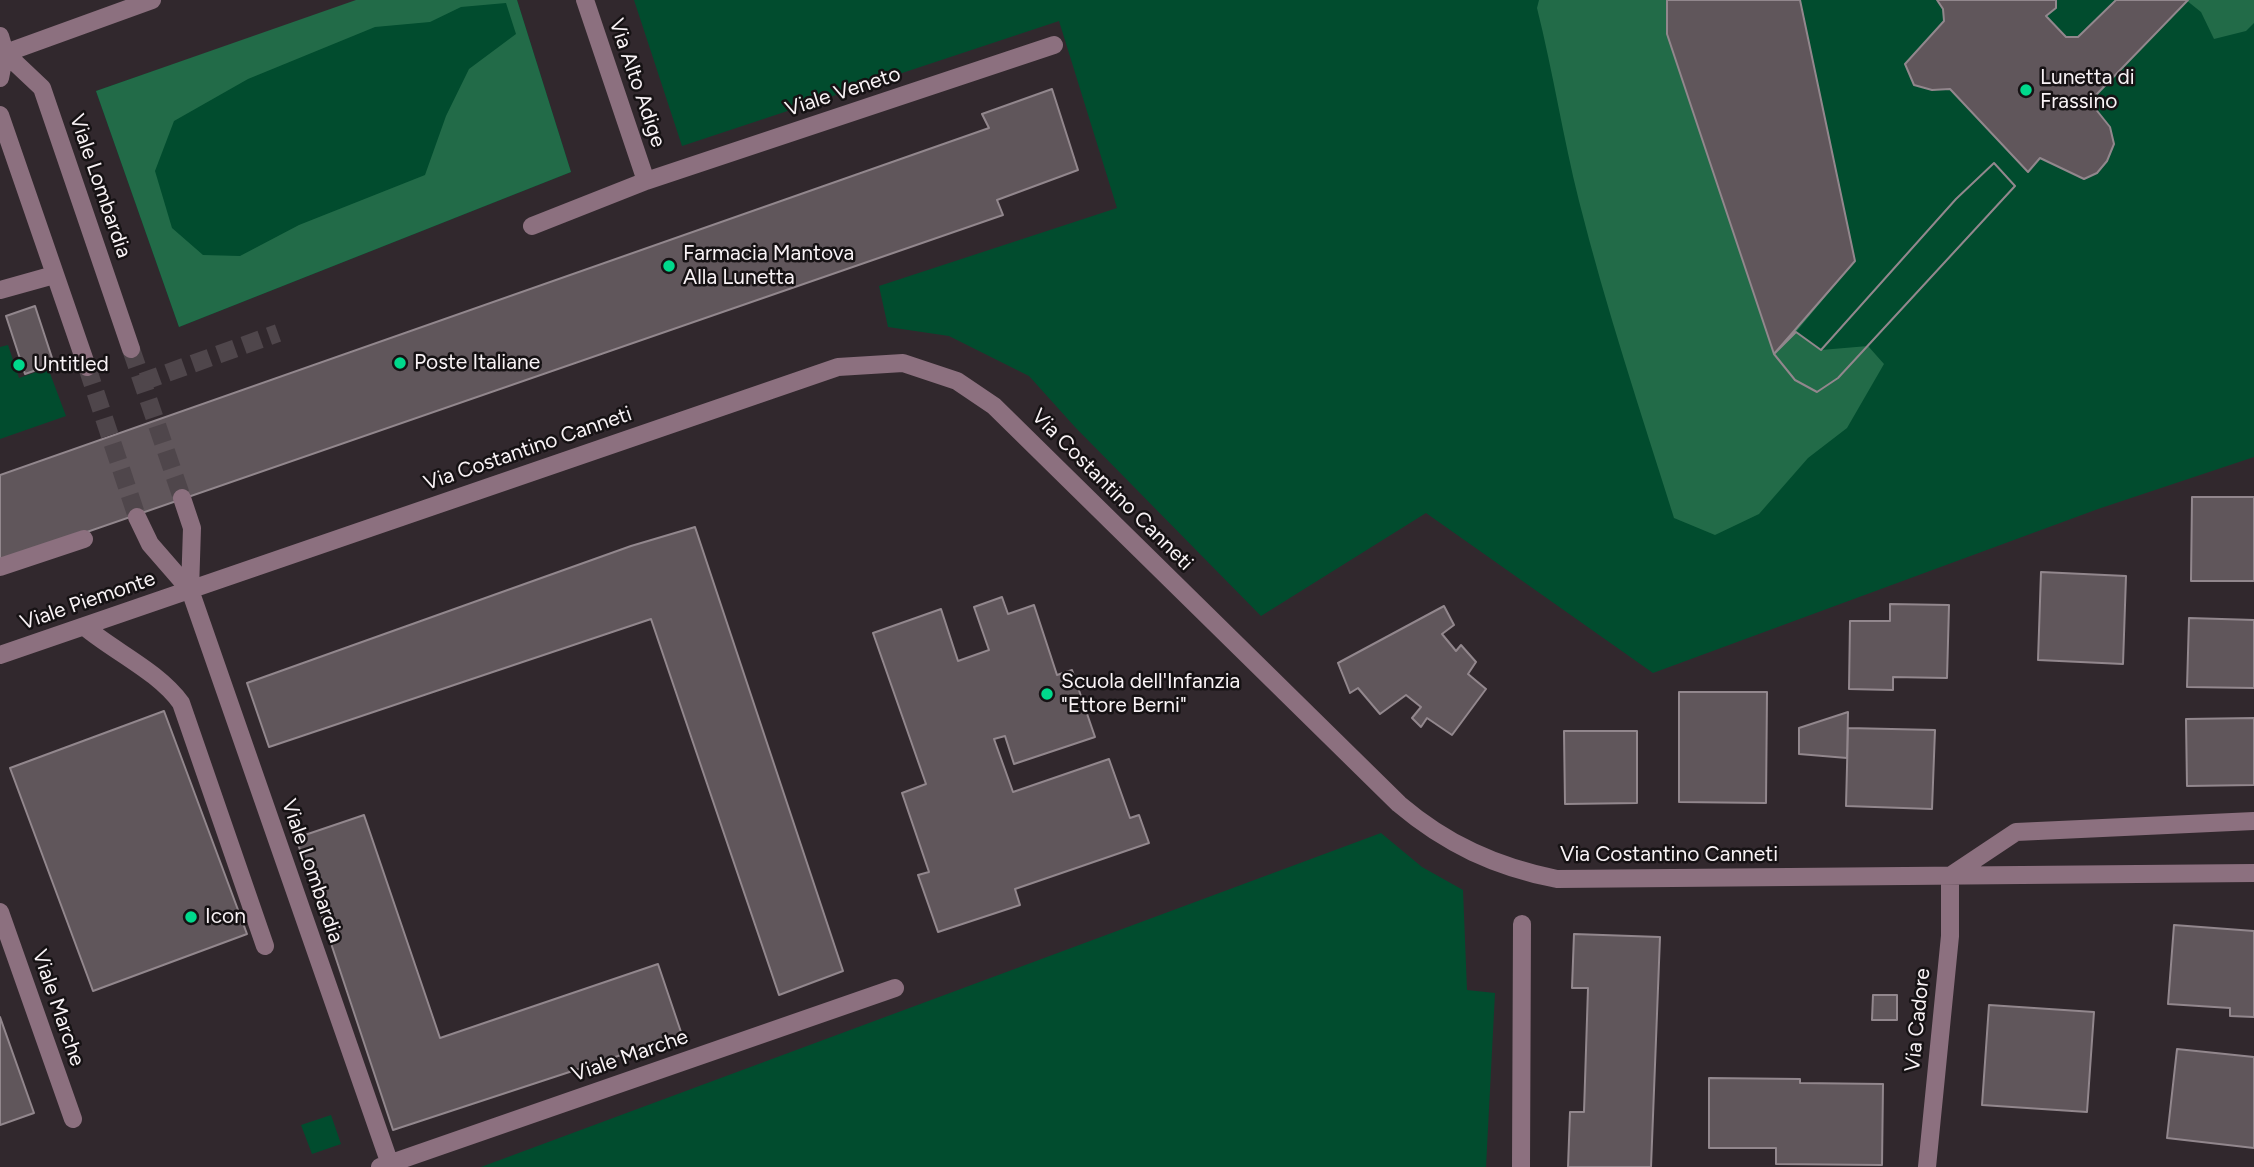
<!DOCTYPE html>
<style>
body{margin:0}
canvas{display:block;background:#31282d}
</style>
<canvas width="2254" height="1167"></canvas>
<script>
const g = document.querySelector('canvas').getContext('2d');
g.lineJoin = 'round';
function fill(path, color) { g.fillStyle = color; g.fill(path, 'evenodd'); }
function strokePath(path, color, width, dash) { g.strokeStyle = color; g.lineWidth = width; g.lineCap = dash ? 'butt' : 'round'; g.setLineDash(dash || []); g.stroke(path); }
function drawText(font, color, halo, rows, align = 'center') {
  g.font = font + ' Figtree,sans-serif'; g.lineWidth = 5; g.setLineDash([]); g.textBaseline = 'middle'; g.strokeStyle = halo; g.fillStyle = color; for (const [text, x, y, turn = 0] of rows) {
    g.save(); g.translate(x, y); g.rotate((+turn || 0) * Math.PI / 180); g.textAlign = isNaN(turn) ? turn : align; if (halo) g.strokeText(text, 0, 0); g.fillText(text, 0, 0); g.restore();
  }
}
const green = new Path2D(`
 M360,0H517L571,172L179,327L96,91Z
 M634,0H2254V457L2098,509L1653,673L1426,513L1261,616L1075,427L1029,376L949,336L888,327L879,286L1117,208L1059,21L682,146Z
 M8,345L19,378L48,368L66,416L0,439V347Z
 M1381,833L1422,867L1463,890L1467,990L1495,993L1486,1167H481Z
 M331,1115L341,1144L312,1154L301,1125Z`);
const forest = new Path2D(`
 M356,0H517L571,172L179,327L96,91ZM506,3L516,34L469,69L446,116L425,175L299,225L240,256L203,255L172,228L155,171L174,121L248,79L375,27L430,22L461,7Z
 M1539,0H1724L1855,261L1796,332L1821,350L1868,346L1884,364L1847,428L1808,458L1759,514L1715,535L1674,518C1641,413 1606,308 1579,201C1563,137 1553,72 1537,8Z
 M2186,0H2254V23L2246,31L2214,39L2201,12Z`);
const building = new Path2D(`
 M1667,0H1800L1855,261L1774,354L1667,34Z
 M1937,0H2056V8L2046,16L2066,37H2078L2116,0H2188L2096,95L2094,107L2110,127L2114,144L2107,161L2097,173L2084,179L2040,158L2028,172L1950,89L1932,90L1914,85L1905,64L1944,21L1943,9Z
 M1052,89L1078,170L997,200L1003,215L0,562V475L989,128L982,114Z
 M1994,163L2015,186L1838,378L1817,392L1795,380L1774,354L1796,332L1821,350L1956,199Z
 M1994,163L2015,186L1838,378L1817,392L1795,380L1774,354L1796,332L1821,350L1956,199Z
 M35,306L54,364L25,374L6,316Z
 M2192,497H2254V581H2191Z
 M695,527L843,971L779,995L651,619L269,747L247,683L631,546Z
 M2041,572L2126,576L2123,664L2038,660Z
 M1002,597L1008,614L1034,605L1057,675L1072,670L1095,737L1014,764L1005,736L994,739L1013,792L1109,759L1130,818L1139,815L1149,843L1015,889L1020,905L938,932L918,875L929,872L902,793L926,784L873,633L941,609L958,661L989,650L974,607Z
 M1890,604L1949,605L1947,678L1893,677V690L1849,689L1850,621H1890Z
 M1444,606L1454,625L1442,634L1456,651L1461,645L1476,662L1468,674L1486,689L1452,735L1427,718L1421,727L1412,718L1421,707L1406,695L1380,714L1358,688L1350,693L1338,663Z
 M2189,618L2254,620V688L2187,687Z
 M1679,692H1767L1766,803L1679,802Z
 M164,711L247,934L93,991L10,768Z
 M1848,712L1847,758L1799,754V728Z
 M2254,718V785L2187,786L2186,719Z
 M1848,728L1935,730L1932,809L1846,806Z
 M1564,731H1637V803L1565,804Z
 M364,815L440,1038L658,964L682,1035L393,1130L296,838Z
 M2174,925L2254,931V1017L2230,1016V1008L2168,1004Z
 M1574,934L1660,937L1651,1167H1568L1570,1112H1584L1588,988H1572Z
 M1873,995H1897V1020H1872Z
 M1989,1005L2094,1012L2087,1112L1982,1105Z
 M0,1017L34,1113L0,1125Z
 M2177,1049L2254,1057V1148L2167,1138Z
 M1709,1078L1800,1079V1083L1883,1084L1882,1165L1776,1164V1148H1709Z`);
const minorTunnel = new Path2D(`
 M131,349L182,498
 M87,367L137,517
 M142,382L278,333`);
const minor = new Path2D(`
 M585,0L646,181
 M0,36L5,53L0,78
 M5,53L42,88L131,349
 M0,55L152,0
 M0,115L87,367
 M532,226L646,181L1054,45
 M0,290L54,275
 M182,498L192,528L190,590L391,1167
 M137,517L150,544L190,590
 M0,567L84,539
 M85,627C115,652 159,672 181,703L265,946
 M0,655L838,367L903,363L957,381L994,406L1399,804C1446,844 1496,867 1557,879L2254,873
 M1950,876L2016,832L2254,821
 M0,912L73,1119
 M380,1167L895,988
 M1521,1167L1522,924
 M1927,1167L1950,936V876`);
const markers = [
 [2026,90,7,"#00d98c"],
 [669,266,7,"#00d98c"],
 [400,363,7,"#00d98c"],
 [19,365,7,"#00d98c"],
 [1047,694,7,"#00d98c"],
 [191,917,7,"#00d98c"]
];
const poiNames = [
 ["Lunetta di",2040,78],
 ["Frassino",2040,102],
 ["Farmacia Mantova",683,254],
 ["Alla Lunetta",683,278],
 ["Poste Italiane",414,363],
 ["Untitled",33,365],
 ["Scuola dell'Infanzia",1061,682],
 ["\"Ettore Berni\"",1061,706],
 ["Icon",205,917]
];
const streetNames = [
 ["Via Alto Adige",637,83,71],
 ["Viale Veneto",843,92,-18],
 ["Viale Lombardia",100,186,71],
 ["Via Costantino Canneti",528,449,-19],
 ["Via Costantino Canneti",1112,490,45],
 ["Viale Piemonte",88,601,-19],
 ["Via Costantino Canneti",1669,855],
 ["Viale Lombardia",312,871,71],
 ["Viale Marche",58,1008,71],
 ["Via Cadore",1918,1020,-84],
 ["Viale Marche",630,1056,-19]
];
fill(green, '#014c2e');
fill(forest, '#226b48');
fill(building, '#60565b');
strokePath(building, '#92878d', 2);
strokePath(minorTunnel, '#4f464b', 18, [18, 9]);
strokePath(minor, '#8c707f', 18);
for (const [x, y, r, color] of markers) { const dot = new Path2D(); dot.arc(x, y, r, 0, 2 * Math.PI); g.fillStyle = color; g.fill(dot); strokePath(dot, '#161214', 2.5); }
drawText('21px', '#f9f3f6', '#161214', poiNames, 'left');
drawText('21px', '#f9f3f6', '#161214', streetNames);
</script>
